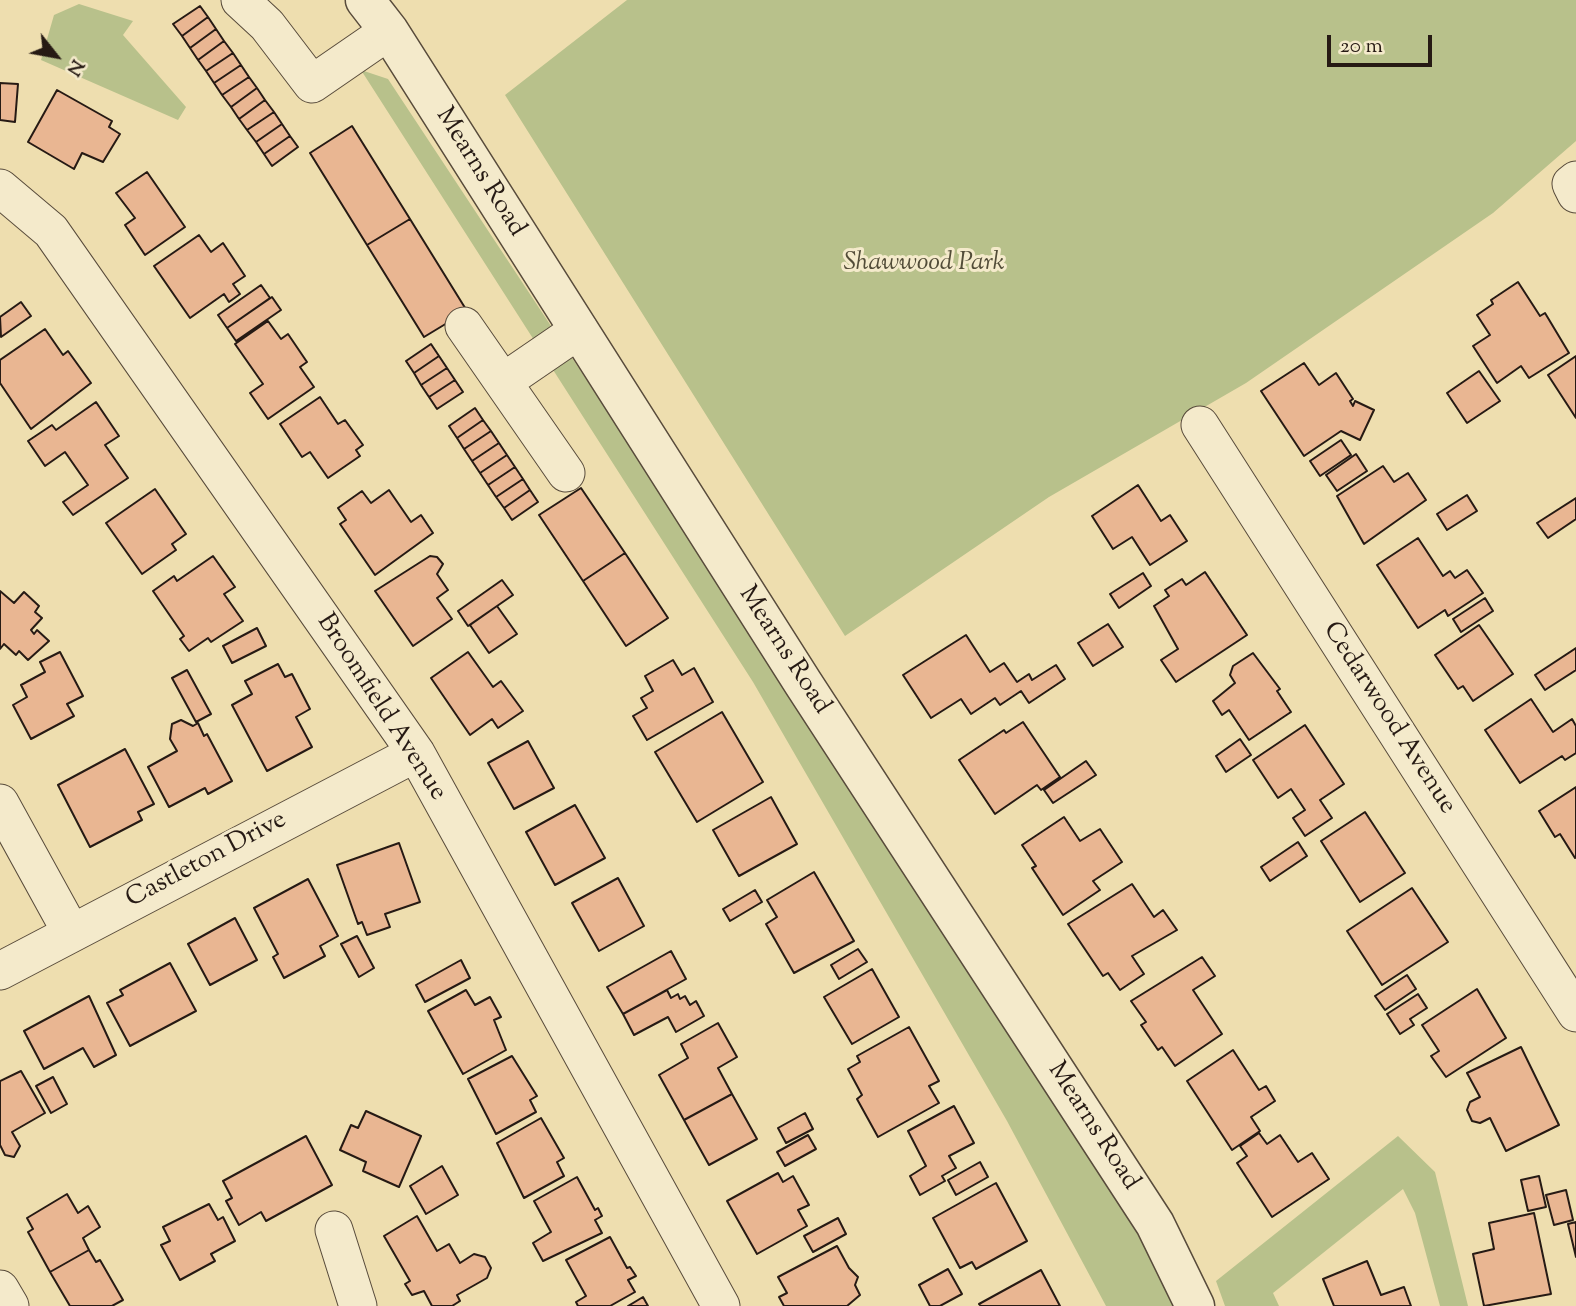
<!DOCTYPE html>
<style>
body{margin:0}
#map{position:relative;width:1576px;height:1306px;overflow:hidden;background:#eedeaf;font-family:"Sorts Mill Goudy",serif}
canvas{display:block}
.north{position:absolute;left:21px;top:21px;width:70px;height:70px;-webkit-text-stroke:5px #f4eacb;paint-order:stroke;rotate:121deg;font-size:19px;font-weight:700;line-height:28px;text-align:center;color:#261a14}
.north::after{content:'';display:block;margin:auto;width:24px;height:32px;background:#261a14;clip-path:polygon(50% 0,100% 100%,50% 72%,0 100%)}
.scale{position:absolute;left:1327px;top:35px;width:105px;height:32px;box-sizing:border-box;border:4px solid #261a14;border-top:0;padding-left:9px;font-size:21px;line-height:24px;white-space:nowrap;color:#261a14;-webkit-text-stroke:5px #f4eacb;paint-order:stroke}
</style>
<div id="map">
<canvas width="1576" height="1306"></canvas>
<div class="north">N</div>
<div class="scale">20 m</div>
</div>
<script>
const g = document.querySelector('canvas').getContext('2d');
g.lineJoin = 'round';
function fill(path, color) { g.fillStyle = color; g.fill(path, 'evenodd'); }
function strokePath(path, color, width, dash) { g.strokeStyle = color; g.lineWidth = width; g.lineCap = dash ? 'butt' : 'round'; g.setLineDash(dash || []); g.stroke(path); }
function drawText(font, color, halo, rows, align = 'center') {
  g.font = font + ' "Sorts Mill Goudy",serif'; g.lineWidth = 6; g.setLineDash([]); g.textBaseline = 'middle'; g.strokeStyle = halo; g.fillStyle = color; for (const [text, x, y, turn = 0] of rows) {
    g.save(); g.translate(x, y); g.rotate((+turn || 0) * Math.PI / 180); g.textAlign = isNaN(turn) ? turn : align; if (halo) g.strokeText(text, 0, 0); g.fillText(text, 0, 0); g.restore();
  }
}
const green = new Path2D(`
 M627,0H1576V141L1493,213L1246,383L1049,497L845,636L505,95Z
 M79,4L133,21L123,35L186,107L178,120L41,60L54,15Z
 M361,70L388,79L813,723L1134,1221L1184,1306H1106L1007,1121L753,682Z
 M1398,1136L1435,1172L1468,1306H1440L1415,1213L1403,1189L1273,1293L1279,1306H1225L1216,1281Z`);
const building = new Path2D(`
 M200,6L208,17L182,36L173,24Z
 M208,17L216,29L190,48L182,36Z
 M216,29L224,41L198,60L190,48Z
 M224,41L233,53L206,71L198,60Z
 M233,53L241,65L214,83L206,71Z
 M241,65L249,77L222,95L214,83Z
 M249,77L257,88L231,107L222,95Z
 M0,83L18,84L15,122L0,120Z
 M257,88L265,100L239,119L231,107Z
 M57,90L112,121L109,127L120,134L103,162L82,153L74,169L28,142Z
 M265,100L274,112L247,130L239,119Z
 M274,112L282,124L256,142L247,130Z
 M282,124L290,136L264,154L256,142Z
 M352,126L410,219L367,245L310,153Z
 M290,136L298,147L272,166L264,154Z
 M147,172L185,227L145,255L125,225L135,218L116,193Z
 M410,219L467,311L424,337L367,245Z
 M199,235L211,252L223,243L245,276L233,284L240,294L229,302L224,294L190,318L154,266Z
 M1518,282L1540,316L1545,313L1569,353L1529,378L1521,366L1497,383L1473,346L1490,335L1477,315L1493,304L1491,300Z
 M261,285L270,298L227,328L218,315Z
 M272,297L281,310L236,341L227,328Z
 M21,302L31,316L1,337L0,317Z
 M268,321L281,339L288,334L307,362L300,367L314,387L268,419L250,393L263,384L235,344Z
 M45,329L63,355L68,351L91,383L31,429L0,383V360Z
 M431,344L439,356L414,373L406,361Z
 M439,356L447,368L421,385L414,373Z
 M1576,356V418L1548,375Z
 M1304,363L1319,385L1336,373L1353,399L1350,401L1353,406L1355,401L1374,410L1360,440L1341,431L1304,456L1261,391Z
 M447,368L455,380L429,397L421,385Z
 M1479,371L1500,401L1467,423L1447,393Z
 M455,380L463,392L437,409L429,397Z
 M320,397L338,424L345,420L363,445L356,450L360,456L328,478L310,452L302,457L280,424Z
 M96,402L119,436L105,445L128,478L73,515L63,502L88,485L65,452L45,466L28,441L52,425L56,430Z
 M475,408L483,420L457,438L449,426Z
 M483,420L491,431L464,449L457,438Z
 M491,431L499,443L472,461L464,449Z
 M1341,440L1351,455L1320,476L1310,461Z
 M499,443L507,455L480,473L472,461Z
 M1356,454L1367,471L1337,491L1326,475Z
 M507,455L515,467L488,485L480,473Z
 M1383,466L1394,482L1408,473L1426,500L1364,544L1337,496Z
 M515,467L523,479L496,497L488,485Z
 M523,479L530,490L504,508L496,497Z
 M1138,485L1161,521L1170,515L1187,541L1150,565L1132,537L1113,549L1092,516Z
 M581,488L625,553L583,581L539,515Z
 M155,489L186,534L172,544L176,550L142,574L106,523Z
 M389,490L411,522L421,515L433,533L375,575L340,524L346,520L338,508L362,491L371,503Z
 M530,490L538,502L512,520L504,508Z
 M1467,495L1477,511L1447,530L1437,514Z
 M1576,498V519L1548,538L1537,523Z
 M1418,538L1443,576L1450,571L1455,578L1467,570L1483,593L1448,616L1445,610L1418,628L1377,565Z
 M625,553L668,618L626,646L583,581Z
 M213,556L235,587L224,594L243,621L211,642L208,638L189,651L180,639L184,636L153,591L174,576L177,581Z
 M430,556L437,557L443,564L437,574L448,590L437,598L452,619L413,646L375,591Z
 M1205,572L1247,635L1176,682L1161,660L1178,649L1154,606L1169,596L1165,590L1182,579L1186,585Z
 M1143,573L1151,586L1119,608L1110,594Z
 M502,580L513,595L468,626L458,611Z
 M0,591L14,603L24,592L39,606L35,612L42,618L31,630L34,634L37,630L49,641L28,660L19,651L16,655L4,644L0,649Z
 M1485,598L1493,611L1461,632L1453,619Z
 M497,606L517,634L489,653L470,625Z
 M1108,624L1123,647L1093,666L1078,643Z
 M1479,625L1513,674L1473,701L1463,686L1458,689L1435,655Z
 M257,628L266,646L232,663L223,646Z
 M966,635L990,672L1004,663L1017,682L1029,674L1032,680L1056,665L1065,679L1029,703L1021,691L1000,705L995,698L971,714L961,699L931,718L903,675Z
 M1576,648V670L1545,690L1535,675Z
 M60,652L83,696L67,704L74,716L31,739L13,705L27,697L21,685L45,672L40,662Z
 M468,652L493,687L501,681L523,711L498,728L492,719L470,735L431,678Z
 M1253,653L1280,689L1277,691L1291,712L1249,740L1229,710L1222,715L1213,701L1235,683L1230,675L1233,666Z
 M673,660L682,675L694,668L713,702L647,740L633,716L647,708L641,698L653,691L645,676Z
 M278,664L285,677L292,674L310,709L296,717L312,747L267,771L232,705L252,694L245,681Z
 M187,670L211,714L196,722L172,678Z
 M1531,699L1553,732L1572,719L1576,726V753L1565,760L1562,756L1520,783L1485,730Z
 M722,712L763,782L697,822L655,752Z
 M181,720L193,726L198,723L204,736L207,734L232,781L208,794L205,788L169,807L148,767L177,751L170,739L172,724Z
 M1023,722L1060,777L1041,790L1037,785L995,814L959,760L1004,730L1006,733Z
 M1305,725L1344,784L1320,800L1332,818L1305,836L1293,818L1305,810L1291,789L1278,798L1253,760Z
 M1240,739L1251,755L1226,772L1216,756Z
 M528,741L554,788L514,809L488,763Z
 M125,749L154,804L138,812L142,820L90,847L58,785Z
 M1086,761L1096,775L1053,803L1044,790Z
 M1576,787V857L1575,858L1560,834L1555,837L1539,811Z
 M771,797L797,844L739,876L713,830Z
 M575,805L605,858L555,885L526,832Z
 M1365,812L1405,873L1360,902L1321,841Z
 M1064,817L1080,841L1100,829L1122,862L1093,881L1100,890L1063,915L1032,868L1036,866L1022,845Z
 M1298,842L1307,856L1270,881L1261,867Z
 M399,843L420,902L385,914L390,927L367,935L362,922L358,924L337,865Z
 M814,872L854,941L794,973L766,924L777,917L767,900Z
 M618,878L644,926L599,951L572,903Z
 M308,879L338,936L320,946L325,956L284,978L273,957L278,954L254,908Z
 M1132,884L1154,917L1163,910L1177,930L1132,956L1144,974L1120,990L1108,973L1103,976L1068,924Z
 M1412,888L1448,942L1382,985L1347,931Z
 M755,890L762,902L730,921L723,909Z
 M235,918L257,960L210,985L188,944Z
 M357,936L374,968L359,977L341,944Z
 M858,949L867,962L839,979L831,965Z
 M671,951L686,979L623,1014L607,987Z
 M1202,957L1215,976L1193,990L1222,1034L1175,1066L1162,1047L1158,1050L1141,1025L1146,1022L1131,1001Z
 M461,960L470,978L425,1002L416,985Z
 M170,963L196,1011L130,1046L107,1003L123,995L120,990Z
 M872,969L899,1017L852,1044L824,997Z
 M1407,975L1416,989L1385,1010L1375,996Z
 M1477,989L1506,1038L1446,1077L1431,1056L1439,1051L1422,1025Z
 M466,990L475,1005L490,997L501,1017L494,1020L506,1050L463,1074L428,1011Z
 M667,990L671,998L678,994L680,999L685,996L690,1005L696,1001L704,1016L676,1032L668,1017L634,1035L623,1014Z
 M1418,994L1427,1008L1410,1019L1414,1025L1400,1034L1387,1014Z
 M89,996L116,1055L94,1067L83,1048L44,1069L24,1031Z
 M718,1023L737,1057L718,1068L732,1094L684,1120L659,1075L688,1058L681,1044Z
 M909,1027L939,1081L929,1086L939,1103L878,1137L857,1099L862,1095L848,1069L860,1062L857,1056Z
 M1521,1047L1559,1125L1506,1151L1490,1118L1480,1123L1472,1121L1467,1110L1470,1102L1480,1097L1467,1073Z
 M1233,1050L1259,1090L1266,1086L1275,1101L1251,1117L1260,1131L1232,1150L1187,1081Z
 M512,1056L537,1096L530,1100L536,1112L496,1134L468,1079Z
 M21,1071L45,1113L12,1132L20,1146L14,1157L5,1155L0,1145V1081Z
 M53,1077L67,1104L51,1113L36,1086Z
 M732,1094L757,1139L709,1165L684,1120Z
 M954,1106L974,1143L949,1156L956,1168L942,1176L945,1181L920,1195L910,1176L926,1166L908,1131Z
 M366,1111L421,1136L399,1187L363,1171L366,1162L340,1150L351,1125L358,1128Z
 M805,1113L813,1129L786,1143L778,1128Z
 M541,1118L564,1158L557,1162L564,1176L524,1198L497,1143Z
 M1259,1133L1267,1144L1280,1135L1298,1162L1312,1153L1329,1179L1272,1217L1237,1163L1247,1156L1240,1146Z
 M808,1135L816,1149L785,1166L777,1152Z
 M306,1136L332,1185L266,1221L261,1212L239,1225L226,1201L232,1198L223,1181Z
 M980,1162L988,1177L956,1195L948,1180Z
 M442,1166L458,1195L426,1214L410,1186Z
 M778,1173L783,1182L793,1176L809,1205L798,1210L807,1226L757,1254L727,1201Z
 M1539,1176L1546,1207L1528,1211L1521,1180Z
 M577,1177L595,1210L598,1208L602,1216L595,1220L602,1233L543,1261L533,1243L551,1232L534,1201Z
 M996,1183L1027,1241L976,1269L972,1262L960,1268L933,1218Z
 M1566,1190L1573,1220L1554,1225L1546,1195Z
 M67,1194L78,1213L88,1206L100,1227L83,1238L89,1250L50,1272L28,1232L33,1229L27,1218Z
 M209,1204L218,1220L223,1217L235,1241L211,1254L215,1261L180,1280L161,1245L170,1241L163,1227Z
 M1534,1213L1551,1294L1484,1306L1473,1254L1494,1249L1489,1223Z
 M417,1216L437,1251L449,1244L460,1263L474,1254L485,1257L491,1268L487,1278L457,1295L460,1301L452,1306H432L424,1291L412,1295L405,1284L410,1281L384,1236Z
 M838,1218L846,1234L813,1252L804,1236Z
 M1576,1222V1257L1568,1224Z
 M610,1237L627,1268L630,1267L636,1276L628,1280L635,1292L610,1306H578L576,1302L586,1296L566,1260Z
 M837,1246L849,1268L858,1277L855,1285L860,1295L847,1306H784L779,1297L787,1293L778,1277Z
 M89,1250L96,1262L100,1260L123,1300L112,1306H70L50,1272Z
 M1367,1261L1381,1295L1404,1287L1411,1306H1334L1323,1279Z
 M948,1269L962,1294L940,1306H930L919,1285Z
 M1041,1270L1060,1306H981L979,1304Z
 M643,1297L648,1306H628Z`);
const minor = new Path2D(`
 M240,0L267,25L312,84L389,31
 M1576,180L1571,184L1576,194
 M0,188L51,231L416,753L721,1306
 M464,326L566,473
 M503,382L579,330
 M1200,425L1576,1013
 M0,803L71,932
 M0,971L416,753
 M334,1230L358,1306
 M0,1289L10,1306`);
const tertiary = new Path2D(`
 M365,0L389,31L803,683L1155,1224L1195,1306`);
const streetNames = [
 ["Mearns Road",479,173,58],
 ["Mearns Road",783,651,57],
 ["Broomfield Avenue",380,708,57],
 ["Cedarwood Avenue",1388,719,57],
 ["Castleton Drive",207,861,-28],
 ["Mearns Road",1092,1127,57]
];
const parkNames = [
 ["Shawwood Park",924,265]
];
fill(green, '#b8c18b');
fill(building, '#e9b692');
strokePath(building, '#261a14', 2);
strokePath(minor, '#584b3b', 39);
strokePath(tertiary, '#584b3b', 41);
strokePath(minor, '#f4eacb', 37);
strokePath(tertiary, '#f4eacb', 38);
drawText('26px', '#261a14', '#f4eacb', streetNames);
drawText('italic 26px', '#524c38', '#f4eacb', parkNames);
</script>
